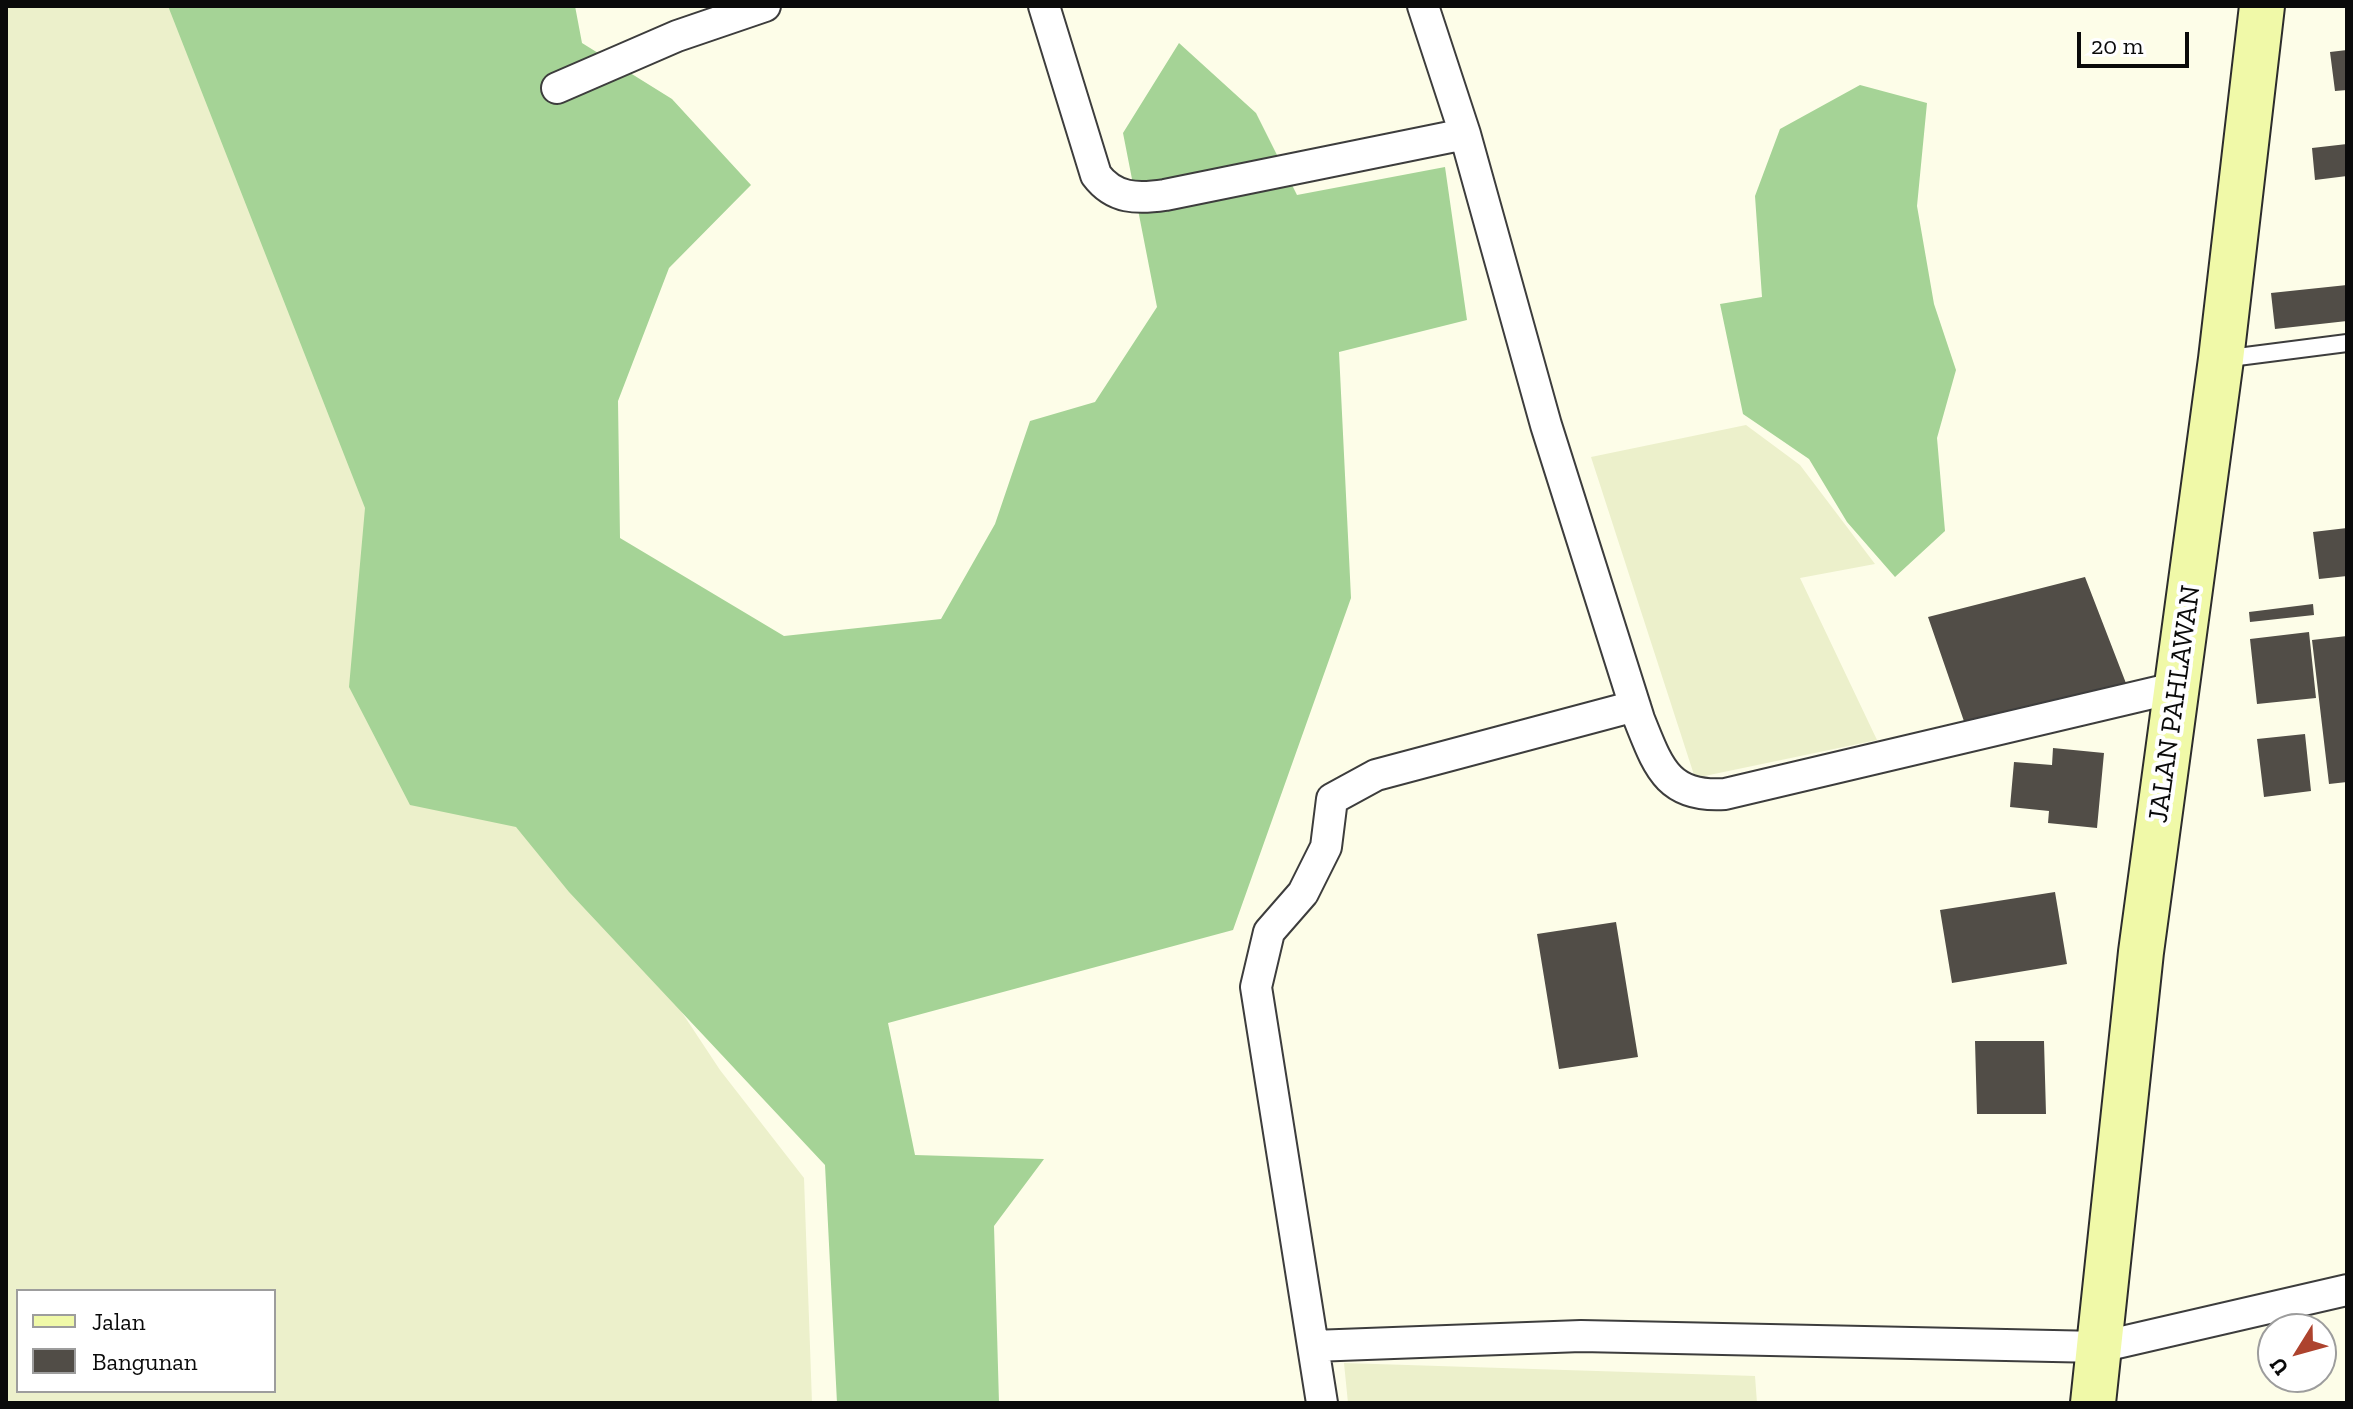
<!DOCTYPE html>
<style>
body{margin:0}
#map{position:relative;width:2353px;height:1409px;overflow:hidden;background:#fdfde8;font-family:"Zilla Slab",serif}
canvas{display:block}
.frame{position:absolute;inset:0;border:8px solid #0a0a0a;pointer-events:none}
.legend{position:absolute;left:16px;top:1289px;width:260px;height:104px;box-sizing:border-box;background:#fff;border:2px solid #9d9d9d;margin:0;padding:10px 14px;list-style:none;font-size:24px;color:#0a0a0a}
.legend li{display:flex;align-items:center;gap:16px;height:40px}
.legend b{width:40px;border:2px solid #9d9d9d}
.north{position:absolute;left:2257px;top:1313px;width:80px;height:80px;box-sizing:border-box;background:#fff;border:2px solid #9d9d9d;border-radius:50%;rotate:233deg;font-size:22px;font-weight:700;line-height:32px;text-align:center;color:#0a0a0a}
.north::after{content:'';display:block;margin:auto;width:28px;height:36px;background:#ad432e;clip-path:polygon(50% 0,100% 100%,50% 72%,0 100%)}
.scale{position:absolute;left:2077px;top:32px;width:112px;height:36px;box-sizing:border-box;border:4px solid #0a0a0a;border-top:0;padding-left:10px;font-size:24px;line-height:28px;white-space:nowrap;color:#0a0a0a;-webkit-text-stroke:6px #fff;paint-order:stroke}
</style>
<div id="map">
<canvas width="2353" height="1409"></canvas>
<div class="frame"></div>
<ul class="legend">
<li><b style="height:10px;background:#f0f9a8"></b>Jalan</li>
<li><b style="height:22px;background:#514d47"></b>Bangunan</li>
</ul>
<div class="north">U</div>
<div class="scale">20 m</div>
</div>
<script>
const g = document.querySelector('canvas').getContext('2d');
g.lineJoin = 'round';
function fill(path, color) { g.fillStyle = color; g.fill(path, 'evenodd'); }
function strokePath(path, color, width, dash) { g.strokeStyle = color; g.lineWidth = width; g.lineCap = dash ? 'butt' : 'round'; g.setLineDash(dash || []); g.stroke(path); }
function drawText(font, color, halo, rows, align = 'center') {
  g.font = font + ' "Zilla Slab",serif'; g.lineWidth = 8; g.setLineDash([]); g.textBaseline = 'middle'; g.strokeStyle = halo; g.fillStyle = color; for (const [text, x, y, turn = 0] of rows) {
    g.save(); g.translate(x, y); g.rotate((+turn || 0) * Math.PI / 180); g.textAlign = isNaN(turn) ? turn : align; if (halo) g.strokeText(text, 0, 0); g.fillText(text, 0, 0); g.restore();
  }
}
const farmland = new Path2D(`
 M6,6H214L568,840L720,1070L804,1178L812,1403H6ZM18,1291H274V1391H18Z
 M1746,425L1800,465L1875,564L1800,578L1877,740L1695,778L1591,457Z
 M1344,1363L1755,1376L1757,1403H1348Z`);
const forest = new Path2D(`
 M168,6H575L582,43L672,99L751,185L669,268L618,401L620,538L784,636L941,619L995,524L1030,421L1095,402L1157,307L1123,133L1179,43L1256,113L1297,195L1445,167L1467,320L1339,352L1351,598L1233,930L888,1023L915,1155L1044,1159L994,1226L999,1403H837L825,1165L569,892L516,827L410,805L349,687L365,508Z
 M1860,85L1927,103L1917,206L1934,304L1956,370L1937,438L1945,531L1895,577L1847,522L1809,459L1743,414L1720,304L1762,297L1755,196L1780,129Z`);
const building = new Path2D(`
 M2347,50V90L2335,91L2330,52Z
 M2347,144V176L2315,180L2312,148Z
 M2347,285V321L2275,329L2271,293Z
 M2347,528V576L2319,579L2313,532Z
 M2085,577L2129,691L1967,730L1928,617Z
 M2313,604L2314,615L2250,622L2249,612Z
 M2309,632L2316,698L2257,704L2250,639Z
 M2347,636V782L2329,784L2312,640Z
 M2305,734L2311,791L2264,797L2257,739Z
 M2053,748L2104,753L2097,828L2048,823L2049,811L2010,807L2014,762L2052,765Z
 M2055,892L2067,964L1952,983L1940,910Z
 M1616,922L1638,1057L1559,1069L1537,934Z
 M1975,1041H2044L2046,1114H1977Z`);
const service = new Path2D(`
 M2222,359L2347,343`);
const minor = new Path2D(`
 M1044,6L1096,175C1114,199 1137,199 1165,195L1465,134
 M1423,6L1465,134L1546,425L1639,719C1658,766 1667,798 1725,794L2178,687
 M557,88L677,36L765,6
 M1313,1346L1581,1336L2100,1347L2347,1290
 M1322,1403L1256,987L1269,932L1303,893L1326,847L1332,799L1376,775L1635,706`);
const secondary = new Path2D(`
 M2093,1403L2141,952L2221,359L2262,6`);
const streetNames = [
 ["JALAN PAHLAWAN",2175,704,-82]
];
fill(farmland, '#ecf0cb');
fill(forest, '#a5d396');
fill(building, '#514d47');
strokePath(service, '#3d3d3d', 20);
strokePath(minor, '#3d3d3d', 34);
strokePath(secondary, '#2c2c2c', 48);
strokePath(service, '#fff', 16);
strokePath(minor, '#fff', 30);
strokePath(secondary, '#f0f9a8', 44);
drawText('28px', '#0a0a0a', '#fff', streetNames);
</script>
